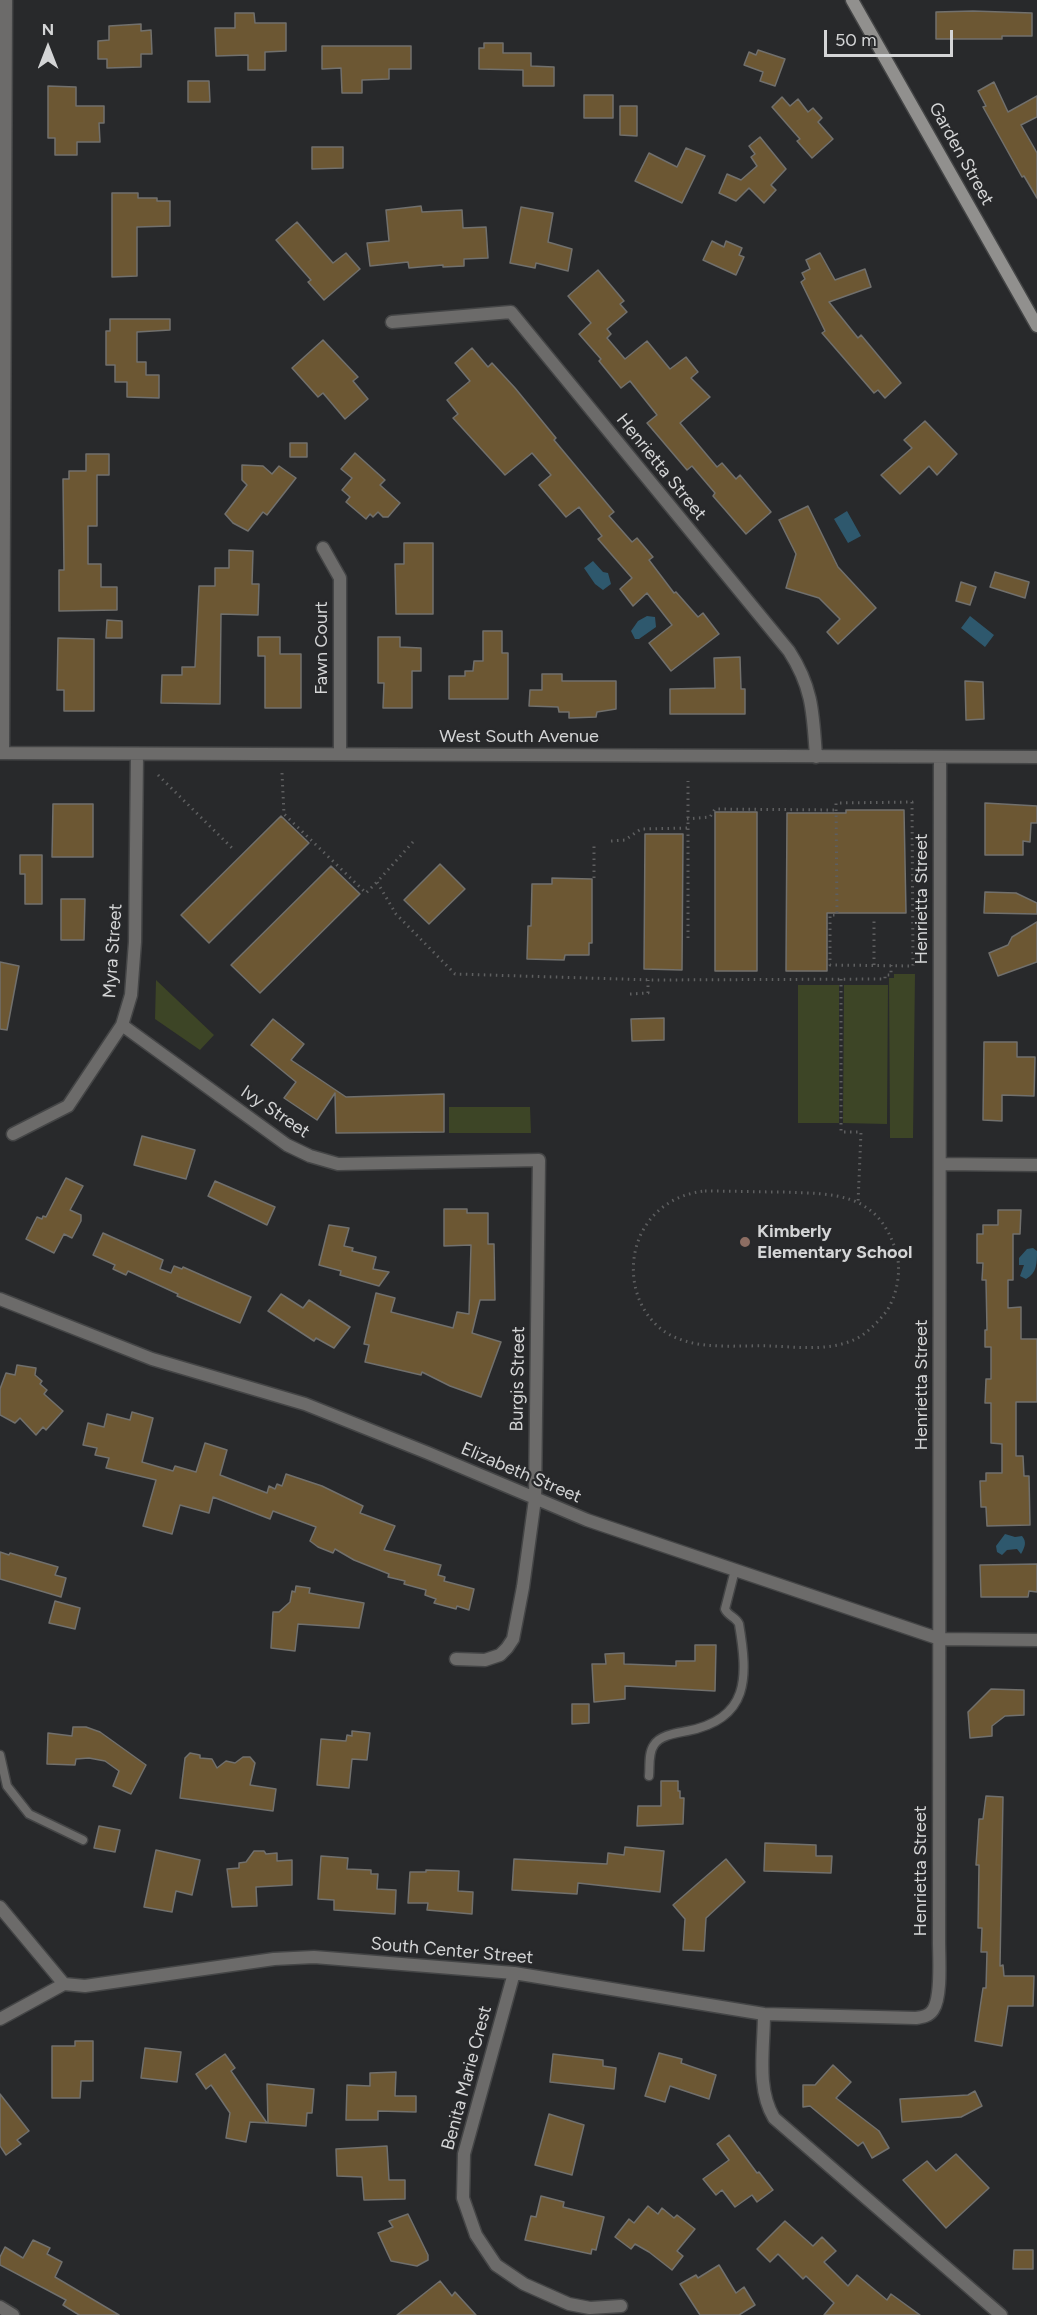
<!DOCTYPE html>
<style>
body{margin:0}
#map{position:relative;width:1037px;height:2315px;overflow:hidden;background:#28292b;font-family:Figtree,sans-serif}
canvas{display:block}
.north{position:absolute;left:18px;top:18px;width:60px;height:60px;-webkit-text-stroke:4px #28292b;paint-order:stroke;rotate:0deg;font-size:16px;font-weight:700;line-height:24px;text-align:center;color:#d4d5d6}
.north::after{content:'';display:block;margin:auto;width:21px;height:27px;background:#d4d5d6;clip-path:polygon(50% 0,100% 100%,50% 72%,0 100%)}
.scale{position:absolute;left:824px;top:30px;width:129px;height:27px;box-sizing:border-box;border:3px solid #d4d5d6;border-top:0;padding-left:8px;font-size:18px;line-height:21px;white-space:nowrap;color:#d4d5d6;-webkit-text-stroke:4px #28292b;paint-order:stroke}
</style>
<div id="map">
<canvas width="1037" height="2315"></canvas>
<div class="north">N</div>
<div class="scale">50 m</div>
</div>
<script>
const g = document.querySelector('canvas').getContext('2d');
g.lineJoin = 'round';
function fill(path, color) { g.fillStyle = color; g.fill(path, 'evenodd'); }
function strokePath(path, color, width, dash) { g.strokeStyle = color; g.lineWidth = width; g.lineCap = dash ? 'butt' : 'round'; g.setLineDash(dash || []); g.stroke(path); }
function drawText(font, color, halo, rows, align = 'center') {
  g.font = font + ' Figtree,sans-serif'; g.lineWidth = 4.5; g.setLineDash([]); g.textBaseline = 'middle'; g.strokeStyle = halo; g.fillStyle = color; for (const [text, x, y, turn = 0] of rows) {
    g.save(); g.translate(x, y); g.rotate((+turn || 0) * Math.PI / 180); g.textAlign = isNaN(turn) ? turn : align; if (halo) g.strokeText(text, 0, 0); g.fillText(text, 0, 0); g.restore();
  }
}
const green = new Path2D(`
 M894,974H915L913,1138H890L889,978H894Z
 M156,980L214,1035L200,1050L155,1019Z
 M798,985H839V1123H798Z
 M844,985H888L887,1124L843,1123Z
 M449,1107H530L531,1133H449Z`);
const water = new Path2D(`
 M847,511L861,536L848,543L834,519Z
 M593,561L603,572L608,573L611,584L603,590L595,584L584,568Z
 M647,616L655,617L656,627L639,639H635L631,631L638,621Z
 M970,616L994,635L985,647L961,628Z
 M1033,1248L1037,1251C1037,1263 1037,1273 1026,1279L1020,1276L1024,1265H1019V1258L1027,1249Z
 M1005,1534L1015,1537L1022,1536C1027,1542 1025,1547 1021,1554L1017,1549L1007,1550L1002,1555L997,1552L996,1546Z`);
const building = new Path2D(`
 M973,11L1032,13V36H1002V39H936V12Z
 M235,13H254L255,23H286V51L265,52V70H248V55L216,56L215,28H235Z
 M141,24V31L151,30L152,54H141V67L107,68V59H98V41L109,40V26Z
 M484,43H503V53H531V66L554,67V86H523V70L479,69V48H484Z
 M322,46H411V69H389V79L362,80V93H342L341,68L322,69Z
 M758,50L785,59L775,86L760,81L763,72L744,65L749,52L756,55Z
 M188,81H209L210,102H188Z
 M994,82L1008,112L1037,96V117L1021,125L1037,153V198L1024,176L1022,177L983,107L986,106L978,91Z
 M48,86L76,87V106H104V123H99L100,142H77V155H55V138H48Z
 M584,95H613V118H584Z
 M782,97L790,106L798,99L808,112L813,108L822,118L818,122L833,139L812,158L797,141L800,139L772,107Z
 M620,106H637V136L620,135Z
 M760,137L786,169L771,185L776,190L764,203L749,188L736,201L719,193L727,174L741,180L757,166L751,157L755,154L749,146Z
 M312,147H343V168L312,169Z
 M686,148L705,156L682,203L635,181L649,153L677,167Z
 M112,193H138V198H157V201H170V226L137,227V276L112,277Z
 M421,206L422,212L462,210L463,228L486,227L488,258L464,259V266L443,267V265L409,268L408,262L370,266L367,243L389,241L386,210Z
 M521,207L553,213L548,242L572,249L568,271L536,263L535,268L510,263Z
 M297,222L333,263L346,253L360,269L324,300L308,282L311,280L276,240Z
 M712,241L724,247L726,241L742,248L739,255L744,257L736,275L703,260Z
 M820,253L835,280L865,269L871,287L829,302L858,338L861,335L901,383L885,398L878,390L874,393L822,333L825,331L801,282L805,279L802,273L810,269L806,260Z
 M598,270L624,301L620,304L627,312L607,329L611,334L607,338L625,359L647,341L670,369L686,357L698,372L691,378L710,397L680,423L717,467L722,463L736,479L740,475L771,512L746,534L713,496L715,493L692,466L687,470L647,423L657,415L630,381L621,388L599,361L601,359L579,334L591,323L568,296Z
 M110,319H170V330L137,332V362H146V375H159V398L127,397V382H115V365H106V331H110Z
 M323,340L358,377L353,381L368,399L345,419L323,393L318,397L292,368Z
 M472,348L488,367L492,363L515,388L556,438L554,440L614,512L609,516L632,542L637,538L653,557L649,560L674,593L676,592L698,617L703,613L719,634L671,671L649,643L672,625L647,593L633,606L620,589L632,578L598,539L602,536L579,507L566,517L539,485L551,475L532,453L505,475L453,418L458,414L447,400L470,381L455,363Z
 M925,421L957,454L937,475L929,466L900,494L881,475L912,448L904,440Z
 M290,443H307V457H290Z
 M355,453L385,480L380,485L400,503L388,517H383L378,512L373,517L370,514L366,519L346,502L350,497L342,490L352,478L341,469Z
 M86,454H109V475H97V526H88V564H101V587H117V610L59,611V570H64L63,479H69V471H86Z
 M242,465L263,466L272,474L279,466L296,478L267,515L263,512L248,531L233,523L225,514L247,485L242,480Z
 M808,506L838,567L876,608L838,644L827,632L840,619L819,598L786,588L796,554L779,520Z
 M404,543H433V614H396L395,564H404Z
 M229,550L253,551L252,584H259L258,615L221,614L220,704L161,703L162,675H182V667H195L199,586H215V568H229Z
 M995,572L1029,582L1025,598L990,587Z
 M961,582L976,587L970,605L956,601Z
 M107,620L122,621V638H106Z
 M483,631H502V653H508V699H449V676H465V671H473L474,661H483Z
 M258,637H280V654H301V708H265V656H258Z
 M378,637H400V647L421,648V671H412V708H383L384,683H378Z
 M58,638L94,639V711H64V690H57Z
 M740,657L741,689H745V714H670V689L715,688L714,658Z
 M542,674H562V681H616V709L597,712L596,717L569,718V712H559L558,707L529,706L530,690H542Z
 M965,681L983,682L984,719L966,720Z
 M985,803L1037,806V823H1031L1030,842L1023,841V855H985Z
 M53,804H93V857H52Z
 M846,810H904L906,913H827V971H786L787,813H846Z
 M715,812H757V971H715Z
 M281,816L309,843L209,943L181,915Z
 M645,834H683L682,970L644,969Z
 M20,855H42V904H25V874H20Z
 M440,864L465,889L429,924L404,900Z
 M331,866L360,894L260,993L231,965Z
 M552,878L592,879V943H589V955H565L564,960L527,959L528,926H531L532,884H552Z
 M985,892L1016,893L1037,903V914L984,913Z
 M61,899H85L84,940H61Z
 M1037,922V962L998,976L989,953L1008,945L1012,937Z
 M0,962L19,966L7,1030L0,1029Z
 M664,1018V1040L632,1041L631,1019Z
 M273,1019L304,1044L291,1060L346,1097L444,1094V1132L336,1133L335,1093L317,1120L284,1098L296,1082L251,1045Z
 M984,1042H1017V1057H1035L1034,1096L1002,1095V1121L983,1120Z
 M142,1136L195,1150L186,1179L134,1165Z
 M66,1178L83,1186L70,1210L81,1215V1221L72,1238L64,1234L54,1253L26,1239L37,1217L42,1219L43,1216L46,1217Z
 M215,1181L275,1207L267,1225L208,1196Z
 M444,1209H467V1213H488V1244H494L495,1300H480L472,1333L501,1342L481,1397L450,1386L422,1372L421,1375L365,1362L369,1345L364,1344L376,1293L395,1298L391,1312L453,1328L457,1312L469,1314L471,1245L444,1246Z
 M998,1210H1021L1020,1234H1013V1280H1008V1308L1021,1307V1339H1037V1402H1016V1456H1023L1024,1476H1029L1030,1525L987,1526L986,1507H981L980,1481H986V1473H1002V1444L991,1443V1403H985L986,1379H991V1347H985V1330H987L986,1280H982L983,1263H977V1234H983V1225H998Z
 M329,1225L349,1228L344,1246L353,1248L352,1251L376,1257L373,1269L389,1272L379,1286L340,1275L341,1271L319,1265Z
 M103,1233L163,1260L160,1269L171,1273L174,1266L182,1269L183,1267L251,1297L240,1323L177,1296L178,1294L128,1271L126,1275L113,1269L115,1265L93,1255Z
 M281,1294L303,1308L309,1300L350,1327L334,1348L316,1338L314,1341L268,1311Z
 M17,1365L36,1368L35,1375L42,1381L40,1384L47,1390L44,1394L63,1411L46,1430L43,1427L36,1435L20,1418L15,1423L0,1415V1389L6,1373L15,1375Z
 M132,1412L153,1418L142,1462L173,1471L175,1466L196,1472L205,1443L227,1450L220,1475L267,1493L269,1486L275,1489L277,1484L282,1486L286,1474L322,1486L363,1506L360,1513L395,1526L384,1550L441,1565L438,1575L445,1577L444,1581L474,1589L469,1610L457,1606L456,1609L434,1603L436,1599L425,1595L426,1590L404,1584L405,1581L388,1577L389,1574L354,1560L335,1549L333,1553L318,1547L310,1541L316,1527L273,1511L270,1519L213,1497L209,1513L180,1505L172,1534L143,1526L156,1480L106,1468L109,1458L95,1455L97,1448L83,1445L88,1423L104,1427L107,1414L130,1420Z
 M0,1552L9,1555L10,1553L58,1567L55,1575L66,1578L61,1597L0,1579Z
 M1037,1564V1592L1029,1591L1028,1597H981L980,1565Z
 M296,1586L310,1588L309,1593L364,1603L359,1628L298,1624L295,1651L271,1648L273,1612H279L290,1602L292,1591L295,1592Z
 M55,1601L80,1608L75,1629L49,1623Z
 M695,1645H716L715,1691L625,1686V1699L594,1702L592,1664H606L605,1654L624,1653V1664L676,1666V1661H695Z
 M991,1689L1024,1690V1715L1005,1716L992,1726V1736L970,1738L968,1712Z
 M572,1704H589V1723L572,1724Z
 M73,1727H86L100,1732L146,1765L131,1794L113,1786L119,1771L105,1761L89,1758L76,1759L75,1765L47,1764L48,1733L72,1736Z
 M352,1731L370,1733L367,1760L352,1759L349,1788L317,1785L321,1739L346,1741L347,1735L352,1736Z
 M190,1753L200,1755V1758L212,1759L217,1768L226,1761L235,1763L243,1757H250L255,1763L250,1785L276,1789L273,1811L180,1798L185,1758Z
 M661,1781H678V1791H680V1798H684L683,1824L637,1826L638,1806H661Z
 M986,1796L1003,1797L1000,1966L1003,1965L1004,1976H1034L1033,2006H1008L1002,2046L975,2041L983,1988H986L987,1952H981L982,1928H978L979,1865H976L979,1819H983Z
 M99,1826L120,1830L115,1852L94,1848Z
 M765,1843L816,1845V1856H832L831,1873L764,1871Z
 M625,1847L664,1851L660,1892L578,1883L577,1894L512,1890L514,1859L607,1864L608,1853L624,1855Z
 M156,1850L200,1860L192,1895L176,1891L172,1912L144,1907Z
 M254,1851H264L266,1854L277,1853V1861L292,1860V1885L256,1887L257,1906L232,1907L227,1869L239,1868V1863L246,1862Z
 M321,1856L348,1858L347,1869L371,1870V1874H378L377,1889L396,1890L395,1914L334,1910V1900L318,1899Z
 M726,1859L745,1882L706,1918L704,1951L683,1950L685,1919L673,1905Z
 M426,1870L459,1871L458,1891L473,1892L472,1914L427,1910L428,1903H408L410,1872H426Z
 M75,2041H93V2081H81L80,2098H52V2046H75Z
 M145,2048L181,2052L177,2082L141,2078Z
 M659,2053L682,2059L681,2063L716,2075L709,2099L670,2086L665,2102L645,2096Z
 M225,2054L235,2068L231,2071L267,2123L250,2122L246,2142L226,2138L230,2113L211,2085L206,2089L196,2074Z
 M553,2054L603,2060V2066L616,2068L614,2089L550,2082Z
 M833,2065L851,2082L836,2098L879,2131L889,2148L872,2158L863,2142L858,2146L810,2106L803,2107V2085H815Z
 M396,2072L395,2096H416V2112L378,2111V2120H346L347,2085L370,2086V2073Z
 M267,2084L314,2089L312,2113H307L306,2126L268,2123Z
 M975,2091L982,2106L961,2117L902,2122L900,2099L968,2095Z
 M0,2094L29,2131L17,2140L21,2144L6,2155L0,2146Z
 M549,2114L584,2125L572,2175L535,2165Z
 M729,2135L757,2173L759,2172L773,2190L757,2202L752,2195L735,2207L722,2190L716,2195L703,2179L729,2160L717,2144Z
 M387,2146L389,2180H405V2199L364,2200L362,2177L337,2176L336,2149Z
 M956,2154L989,2188L946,2228L903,2180L927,2161L936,2171Z
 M541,2196L564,2202L563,2207L604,2217L596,2250L592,2249L591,2254L525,2240L531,2216L536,2217Z
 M648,2206L658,2214L662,2208L674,2218L677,2215L695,2229L677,2251L683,2256L672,2270L649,2252L635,2244L631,2249L615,2237L629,2219L634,2223Z
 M408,2214L428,2255V2260L417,2266L391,2261L378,2233L393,2227L389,2221Z
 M785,2221L813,2246L822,2237L836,2251L824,2262L848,2286L857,2275L887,2300L891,2294L920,2315H824L834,2303L806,2276L803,2279L778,2254L770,2262L757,2249Z
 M33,2240L50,2248L47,2254L62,2262L55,2277L119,2315H79L63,2305L66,2300L0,2265V2257L5,2247L23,2258Z
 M1014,2250H1033V2269H1013Z
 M719,2265L736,2293L744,2287L755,2305L739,2315H700L680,2284L696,2275L698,2278Z
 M440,2281L452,2296L455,2292L476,2315H397Z`);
const path = new Path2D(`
 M282,773L284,814L366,893L377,882
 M158,775L233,849
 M912,802L913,966L830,965V915H837L836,803Z
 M687,819L710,817L715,809L836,810
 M611,841L625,840L641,829L687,828
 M413,842L377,882L396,914L455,974L653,980L885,979V975H891V965
 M594,878V842
 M688,938V781
 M874,965V918
 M841,979V1132H861L858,1203
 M630,994L648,993V980
 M705,1191C731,1191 757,1192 783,1192C835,1194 877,1192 896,1251C902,1270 897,1296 886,1312C877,1323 865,1336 851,1341C826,1351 797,1347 771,1346C743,1345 711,1349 685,1341C639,1328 622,1275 641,1234C654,1208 677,1194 705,1191Z`);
const lane = new Path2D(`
 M0,1755L7,1786L29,1814L83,1840
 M649,1776C650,1767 648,1753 654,1745C660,1735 677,1733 687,1731C750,1719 748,1677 739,1624C736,1617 728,1616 725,1609L735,1570`);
const street = new Path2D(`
 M392,322L511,312L789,651C813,688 813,714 816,757
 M323,548L340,578V753
 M0,753L1037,757
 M3,753L6,0
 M122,1025L287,1145L310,1156L338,1164L539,1160L535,1499L523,1587L513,1639L507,1648L500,1655L485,1660L456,1659
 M13,1134L68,1106L122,1025L131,995L135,942L137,755
 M940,1164L1037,1165
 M0,1299L152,1359L305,1404L428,1453L587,1520L940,1639L1037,1640
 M0,1907L64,1984L85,1986L274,1959L314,1957L514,1973L764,2014L916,2018C923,2017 929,2016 933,2010C942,1997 939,1958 939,1942L940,759
 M514,1973L464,2154L463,2198L476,2235L496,2265L524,2284L569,2304L590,2308L621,2306
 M764,2014C764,2049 756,2088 774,2118L1001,2315
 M0,2019L64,1984
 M0,2307L13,2315`);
const secondary = new Path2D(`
 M852,0L1037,326`);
const markers = [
 [745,1242,6,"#8d6e63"]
];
const streetNames = [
 ["Garden Street",961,154,61],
 ["Henrietta Street",661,467,51],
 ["Fawn Court",322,648,-90],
 ["West South Avenue",519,737],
 ["Henrietta Street",922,899,-90],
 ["Myra Street",113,951,-86],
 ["Ivy Street",275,1112,34],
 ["Burgis Street",518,1379,-89],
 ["Henrietta Street",922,1385,-90],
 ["Elizabeth Street",521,1473,23],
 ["Henrietta Street",921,1871,-90],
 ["South Center Street",452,1951,5],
 ["Benita Marie Crest",467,2078,-75]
];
const poiNames = [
 ["Kimberly",757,1232],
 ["Elementary School",757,1253]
];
fill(green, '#3d4526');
fill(water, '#2e586d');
fill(building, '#6c5733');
strokePath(building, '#71706d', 1.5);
strokePath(lane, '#444546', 11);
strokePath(street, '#444546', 15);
strokePath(secondary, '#444546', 15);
strokePath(path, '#5e5f60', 3, [1.5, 4.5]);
strokePath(lane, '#6c6b6a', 8);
strokePath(street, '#6c6b6a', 12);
strokePath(secondary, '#91908e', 12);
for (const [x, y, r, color] of markers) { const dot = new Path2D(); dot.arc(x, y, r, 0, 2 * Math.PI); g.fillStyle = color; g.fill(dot); strokePath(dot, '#28292b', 2); }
drawText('18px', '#d4d5d6', '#28292b', streetNames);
drawText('bold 18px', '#d4d5d6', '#28292b', poiNames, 'left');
</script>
